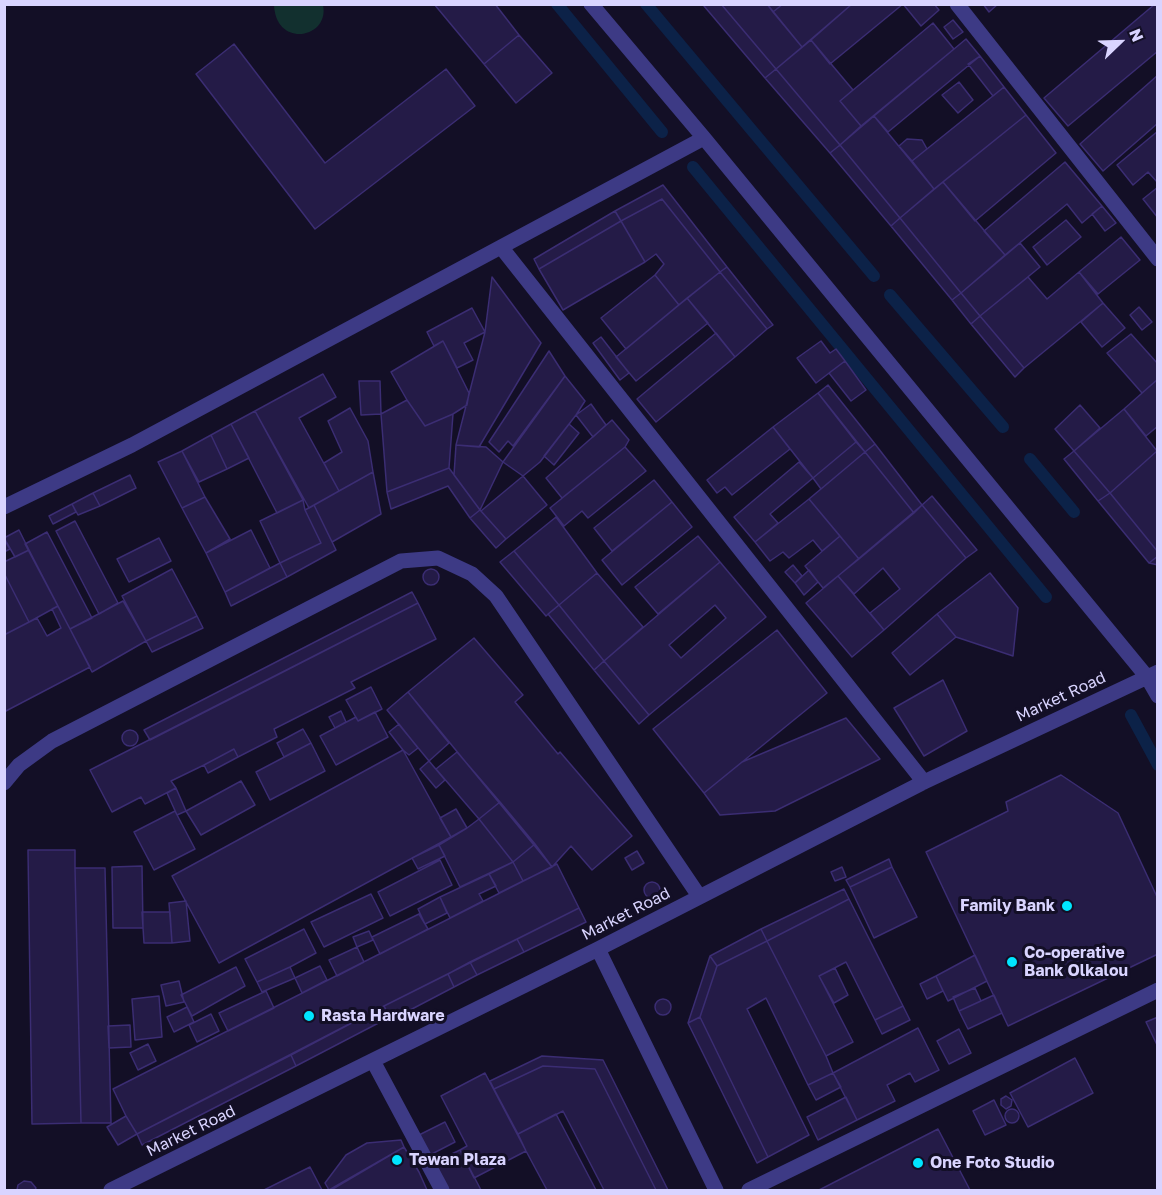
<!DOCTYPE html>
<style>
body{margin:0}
#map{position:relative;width:1162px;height:1195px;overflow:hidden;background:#130f26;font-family:"Golos Text",sans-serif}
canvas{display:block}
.frame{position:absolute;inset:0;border:6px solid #d9d4ff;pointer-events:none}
.north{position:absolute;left:1090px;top:12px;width:60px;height:60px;-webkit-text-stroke:4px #130f26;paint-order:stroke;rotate:67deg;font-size:16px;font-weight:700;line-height:24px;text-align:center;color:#d9d4ff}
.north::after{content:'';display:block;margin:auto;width:21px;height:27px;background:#d9d4ff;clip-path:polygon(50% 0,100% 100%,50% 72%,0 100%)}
</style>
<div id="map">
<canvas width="1162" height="1195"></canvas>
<div class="frame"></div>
<div class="north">N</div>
</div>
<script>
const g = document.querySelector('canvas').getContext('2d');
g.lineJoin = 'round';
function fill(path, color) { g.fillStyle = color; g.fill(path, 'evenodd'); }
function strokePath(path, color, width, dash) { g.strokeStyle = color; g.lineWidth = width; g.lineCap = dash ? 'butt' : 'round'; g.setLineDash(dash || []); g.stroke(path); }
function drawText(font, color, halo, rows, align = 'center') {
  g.font = font + ' "Golos Text",sans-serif'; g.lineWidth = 6; g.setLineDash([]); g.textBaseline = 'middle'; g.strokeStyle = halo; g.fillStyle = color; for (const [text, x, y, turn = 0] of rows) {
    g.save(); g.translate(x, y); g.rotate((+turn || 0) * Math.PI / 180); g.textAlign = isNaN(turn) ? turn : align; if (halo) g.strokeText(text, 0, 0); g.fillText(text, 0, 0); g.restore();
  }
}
const green = new Path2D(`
 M274,5H323C330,38 276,49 274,5Z`);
const stream = new Path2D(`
 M557,4L662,132
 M646,4L874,276
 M693,167L1046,597
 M890,295L1003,427
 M1030,459L1074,512
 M1131,715L1158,765`);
const building = new Path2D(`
 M434,4H495L519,35L484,64Z
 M705,4H721L776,69L765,78L704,6Z
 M721,4H767L802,47L776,69Z
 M767,4H783L773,12Z
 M783,4H852L802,47L773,12Z
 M852,4H903L830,64L811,40Z
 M903,4H934L939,10L921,26Z
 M983,4H998L989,12Z
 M1155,4H1158V51L1068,126L1044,98Z
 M953,20L963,32L953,39L944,27Z
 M933,23L954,49L861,126L840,101Z
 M519,35L552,73L516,103L484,64Z
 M966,39L980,56L888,132L874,116Z
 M811,40L853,90L840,101L861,126L840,145L776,69Z
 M234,44L325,163L446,69L475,106L315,229L196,74Z
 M980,56L1004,87L993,96L968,64Z
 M776,69L840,145L830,153L765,78Z
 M1158,75V123L1103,171L1080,144Z
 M959,82L973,100L958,113L942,95Z
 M1004,87L1026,115L934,189L912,161Z
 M1026,115L1056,153L975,221L943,182Z
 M874,116L934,189L900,218L840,145Z
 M1158,131V183L1148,172L1133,185L1117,165Z
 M907,139L922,140L927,149L912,161L899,146Z
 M840,145L900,218L891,226L830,153Z
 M1065,162L1102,206L1082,223L1067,204L1005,255L984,231Z
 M943,182L1005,255L961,293L900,218Z
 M663,185L727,267L720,272L662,199L621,221L615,211Z
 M1158,187V218L1143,199Z
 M662,199L720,272L679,305L655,275L664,264L656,254L645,262L621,221Z
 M1102,206L1116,223L1105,231L1092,214Z
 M615,211L621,221L539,269L534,259Z
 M900,218L961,293L952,300L891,226Z
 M1066,220L1081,237L1047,265L1033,247Z
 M621,221L645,262L563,310L539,269Z
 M1121,237L1140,260L1098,294L1079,272Z
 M1020,243L1040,267L980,316L961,293Z
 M727,267L773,325L767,329L720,272Z
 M720,272L767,329L735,357L687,298Z
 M1079,272L1103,303L1024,368L980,316L1028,277L1047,299Z
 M655,275L679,305L626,349L601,318Z
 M492,277L541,343L479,447L456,445L485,332Z
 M961,293L980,316L971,324L952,300Z
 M687,298L708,323L636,381L616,357Z
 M1103,303L1125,328L1102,347L1081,322Z
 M1139,307L1152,322L1142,330L1130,315Z
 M472,308L485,332L464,343L473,360L457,368L443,341L434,346L427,332Z
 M980,316L1024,368L1015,377L971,324Z
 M716,333L735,357L656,422L637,399Z
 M1131,334L1158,364V379L1142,393L1107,353Z
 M601,337L629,373L620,380L593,343Z
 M443,341L469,393L467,405L453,414L425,426L407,400L391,372Z
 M821,341L830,353L836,349L845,361L816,383L797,358Z
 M549,351L565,376L513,446L508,441L499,452L489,442Z
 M845,361L866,390L851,401L829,373Z
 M323,374L336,397L299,418L339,491L309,508L255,411Z
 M565,376L585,401L576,415L540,462L523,476L503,462Z
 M1158,379V426L1146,436L1124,409Z
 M359,381H380L381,414L361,415Z
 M828,385L875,444L865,452L818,393Z
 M818,393L856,442L813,478L773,427Z
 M407,400L425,426L453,414L449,468L387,492L381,414Z
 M591,404L606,425L593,437L576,415Z
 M1080,405L1100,428L1074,451L1055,429Z
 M350,408L368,441L373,472L339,491L324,463L342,452L328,421Z
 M1124,409L1157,451L1110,493L1074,451Z
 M255,411L303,500L277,513L231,424Z
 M612,420L629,440L625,447L562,498L546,478Z
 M231,424L249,458L227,469L211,435Z
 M569,424L579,433L554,465L544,456Z
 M773,427L790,449L732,495L725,487L717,493L707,480Z
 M211,435L227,469L199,482L182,451Z
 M856,442L865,452L821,489L813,478Z
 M875,444L922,505L914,513L865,452Z
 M456,445L486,447L503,462L480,510L454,475Z
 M625,447L646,471L588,518L582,511L564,526L550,508Z
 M182,451L205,497L182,508L158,462Z
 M1074,451L1110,493L1098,501L1064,459Z
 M1157,451H1158V552L1110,493Z
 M865,452L914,513L859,559L809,499Z
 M799,462L813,478L770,514L778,523L755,542L734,517Z
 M449,468L480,510L470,518L448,486L391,509L387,492Z
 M373,472L381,514L332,542L314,505Z
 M130,475L136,488L100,506L93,493Z
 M523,476L547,505L506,539L481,511Z
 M654,480L672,502L612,551L594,528Z
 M93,493L100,506L78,515L72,504Z
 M1110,493L1158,552V556L1149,563L1098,501Z
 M932,496L977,550L966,558L922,505Z
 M205,497L230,539L206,553L182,508Z
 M809,499L840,536L822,551L813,540L789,558L783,552L770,561L755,542Z
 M303,500L305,510L321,543L280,563L260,521Z
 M672,502L692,527L622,585L602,560Z
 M72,504L76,512L53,524L49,516Z
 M314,505L336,550L287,577L280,563L321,543L305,510Z
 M922,505L966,558L884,630L870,613L900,589L883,568L854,594L838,576Z
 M480,510L506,539L496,548L470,518Z
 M556,517L597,573L559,605L514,551Z
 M75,521L118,603L99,614L56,531Z
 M19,530L29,550L15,557L4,538Z
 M251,530L270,568L225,592L206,553Z
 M47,532L92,618L70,629L25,544Z
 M698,536L720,562L658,614L635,587Z
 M840,536L859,559L823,588L805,566Z
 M159,538L171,561L129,582L117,559Z
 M4,539L10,549L4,552Z
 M29,550L58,606L29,622L4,573V562Z
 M514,551L559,605L546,616L500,562Z
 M1158,556V565L1149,563Z
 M720,562L766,617L649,715L604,661ZM715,605L726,618L681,658L669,645Z
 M280,563L287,577L231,606L225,592Z
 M793,565L802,576L795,583L785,572Z
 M423 577a8 8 0 1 1 16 0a8 8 0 1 1-16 0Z
 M172,569L197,616L146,641L122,596Z
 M809,570L818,582L804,595L795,583Z
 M4,573L29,622L4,635Z
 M597,573L643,627L604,661L559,605Z
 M990,573L1018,608L1013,656L956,637L937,614Z
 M838,576L884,630L852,657L806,603Z
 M412,592L418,603L150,740L144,730Z
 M123,601L146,641L92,672L70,629Z
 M418,603L436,639L351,682L355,688L274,729L277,737L238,757L234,749L204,765L171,781L176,788L145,804L141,797L112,812L90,770Z
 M559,605L604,661L594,670L548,614Z
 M58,606L90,667L4,712V635L37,618L47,636L61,628L52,609Z
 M937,614L956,637L910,675L892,653Z
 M197,616L203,628L152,652L146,641Z
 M777,630L827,693L704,793L653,729Z
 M474,638L523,695L515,702L558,754L560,752L632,836L592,870L571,846L552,867L408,692Z
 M604,661L649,715L639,724L594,670Z
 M943,680L967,731L924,756L894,708Z
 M371,687L382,709L358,721L346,700Z
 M408,692L449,743L429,761L387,710Z
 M341,711L346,722L335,728L329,717Z
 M375,712L388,737L336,765L320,736L356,717L358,721Z
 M846,718L880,759L775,811L720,815L704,793L742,762Z
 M399,724L418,748L409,755L403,750L389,732Z
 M303,729L311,743L284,757L277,743Z
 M122 738a8 8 0 1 1 16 0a8 8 0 1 1-16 0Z
 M311,743L325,771L270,800L256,772Z
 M234,749L238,757L208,773L204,765Z
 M403,750L451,837L219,963L172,876Z
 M457,752L500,802L479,819L436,769Z
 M429,761L445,780L436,788L420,769Z
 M1061,775L1118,813L1158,899V954L1008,1026L926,852L1008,811L1006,802Z
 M241,781L255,805L201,835L186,811Z
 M176,788L186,811L177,815L167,793Z
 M500,802L535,844L513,862L479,819Z
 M456,809L467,828L451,837L440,818Z
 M175,811L195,849L154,870L134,832Z
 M479,819L513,862L460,887L439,845L467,828Z
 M535,844L552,867L523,881L513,862Z
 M439,845L445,856L418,869L412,858Z
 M28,850H75V868L81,1123L32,1124Z
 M637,851L644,863L632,870L625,858Z
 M889,859L892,867L850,887L846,880Z
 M440,860L452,885L390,916L378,892Z
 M513,862L523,881L499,893L489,874Z
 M557,864L579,908L384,1006L137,1134L126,1116L113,1089Z
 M142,866L143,928H113L112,867Z
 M842,867L846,877L835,881L831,872Z
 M892,867L917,917L874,938L850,887Z
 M75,868H105L111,1123H81Z
 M489,874L496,886L479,894L483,901L450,918L440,897Z
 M644 890a8 8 0 1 1 16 0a8 8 0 1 1-16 0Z
 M844,889L849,899L767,941L761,929Z
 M371,894L383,918L324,947L311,922Z
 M440,897L447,913L425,924L418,909Z
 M849,899L903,1006L875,1020L846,962L819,976L853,1042L826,1056L767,941Z
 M186,901L190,941L172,943L169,903Z
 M579,908L586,922L524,952L517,939Z
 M142,912H170L172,943H144Z
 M419,914L428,929L380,954L372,937Z
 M304,929L316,953L290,967L257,982L245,959Z
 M761,929L767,941L717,966L710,956Z
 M369,931L373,940L357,947L353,937Z
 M517,939L524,952L477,975L470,962Z
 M767,941L826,1056L833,1073L808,1085L766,998L747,1009L809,1135L768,1157L700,1017L717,966Z
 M357,947L364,962L337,976L329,960Z
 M975,955L987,981L948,1001L936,976Z
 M710,956L717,966L700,1017L688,1023Z
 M470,962L477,975L454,987L448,974Z
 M320,966L327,980L302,993L295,978Z
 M236,967L245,986L192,1016L181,995Z
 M290,967L295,978L262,992L257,982Z
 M835,968L848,995L834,1003L819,976Z
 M448,974L454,987L391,1020L384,1006Z
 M936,976L943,991L927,999L920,984Z
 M179,981L184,1002L166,1006L161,985Z
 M975,988L981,1001L959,1011L953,997Z
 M266,991L274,1008L228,1031L219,1013Z
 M994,995L1002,1013L968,1029L959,1011Z
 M159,996L162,1037L135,1040L132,999Z
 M655 1007a8 8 0 1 1 16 0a8 8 0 1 1-16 0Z
 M384,1006L390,1017L296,1066L291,1055Z
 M903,1006L910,1020L882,1034L875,1020Z
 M187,1007L194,1022L174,1032L167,1017Z
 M211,1014L219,1031L197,1042L189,1025Z
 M700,1017L768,1157L757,1163L688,1023Z
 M1158,1017V1047L1146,1022Z
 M130,1025L131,1047L109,1048L108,1026Z
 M918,1028L939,1070L915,1082L910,1073L887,1085L895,1101L857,1120L833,1073Z
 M959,1029L971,1053L949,1064L937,1041Z
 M148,1044L156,1061L138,1070L130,1053Z
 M291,1055L296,1066L142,1145L137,1134Z
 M542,1056L603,1060L668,1190H656L595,1069L543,1066L494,1089L490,1081Z
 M1075,1058L1093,1093L1028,1127L1010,1093Z
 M543,1066L595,1069L656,1190H604L563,1111L518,1134L494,1089Z
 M485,1073L526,1151L474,1178L460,1150L467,1146L441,1096Z
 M833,1073L841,1087L816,1100L808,1085Z
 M1006,1096L1012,1100L1011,1106L1006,1109L1001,1105V1099Z
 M846,1097L857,1120L818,1140L807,1117Z
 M994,1100L1006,1125L985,1135L973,1111Z
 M1005 1116a7 7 0 1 1 14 0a7 7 0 1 1-14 0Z
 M556,1114L596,1190H547L526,1151L518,1134Z
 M126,1116L137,1134L118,1145L107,1127Z
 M445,1122L455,1142L428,1156L417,1136Z
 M938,1129L970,1190H819L825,1187Z
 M401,1140L404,1147L329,1190L325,1183L346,1155L367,1143Z
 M404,1147L419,1172L427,1190H331Z
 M460,1150L481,1190H448L433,1163Z
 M310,1167L322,1190H264Z
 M24,1181L31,1182L36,1188L35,1190H17L18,1185Z`);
const minor = new Path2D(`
 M591,4L704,138L1147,677L1158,696
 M957,4L1158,259
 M501,247L924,782
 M4,507L132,445L704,138
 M4,783L19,765L52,741L401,561L438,558L472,574L496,596L699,896
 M598,949L716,1190
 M373,1061L442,1190
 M111,1190L598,949L924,782L1158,672
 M749,1190L1158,990`);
const markers = [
 [1067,906,6,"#00e5ff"],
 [1012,962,6,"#00e5ff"],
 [309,1016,6,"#00e5ff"],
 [397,1160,6,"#00e5ff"],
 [918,1163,6,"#00e5ff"]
];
const streetNames = [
 ["Market Road",1061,697,-25],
 ["Market Road",626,914,-27],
 ["Market Road",191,1131,-26]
];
const poiNames = [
 ["Family Bank",1055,906,"right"],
 ["Co-operative",1024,953],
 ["Bank Olkalou",1024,971],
 ["Rasta Hardware",321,1016],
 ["Tewan Plaza",409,1160],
 ["One Foto Studio",930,1163]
];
fill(green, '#12302f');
strokePath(stream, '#0c2248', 12);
fill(building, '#241b47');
strokePath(building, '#3b2d73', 1.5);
strokePath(minor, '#3d3a85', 15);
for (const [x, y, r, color] of markers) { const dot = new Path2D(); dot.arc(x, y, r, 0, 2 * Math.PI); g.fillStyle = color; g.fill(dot); strokePath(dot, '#130f26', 2); }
drawText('16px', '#d9d4ff', '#130f26', streetNames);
drawText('bold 16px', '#d9d4ff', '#130f26', poiNames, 'left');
</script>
